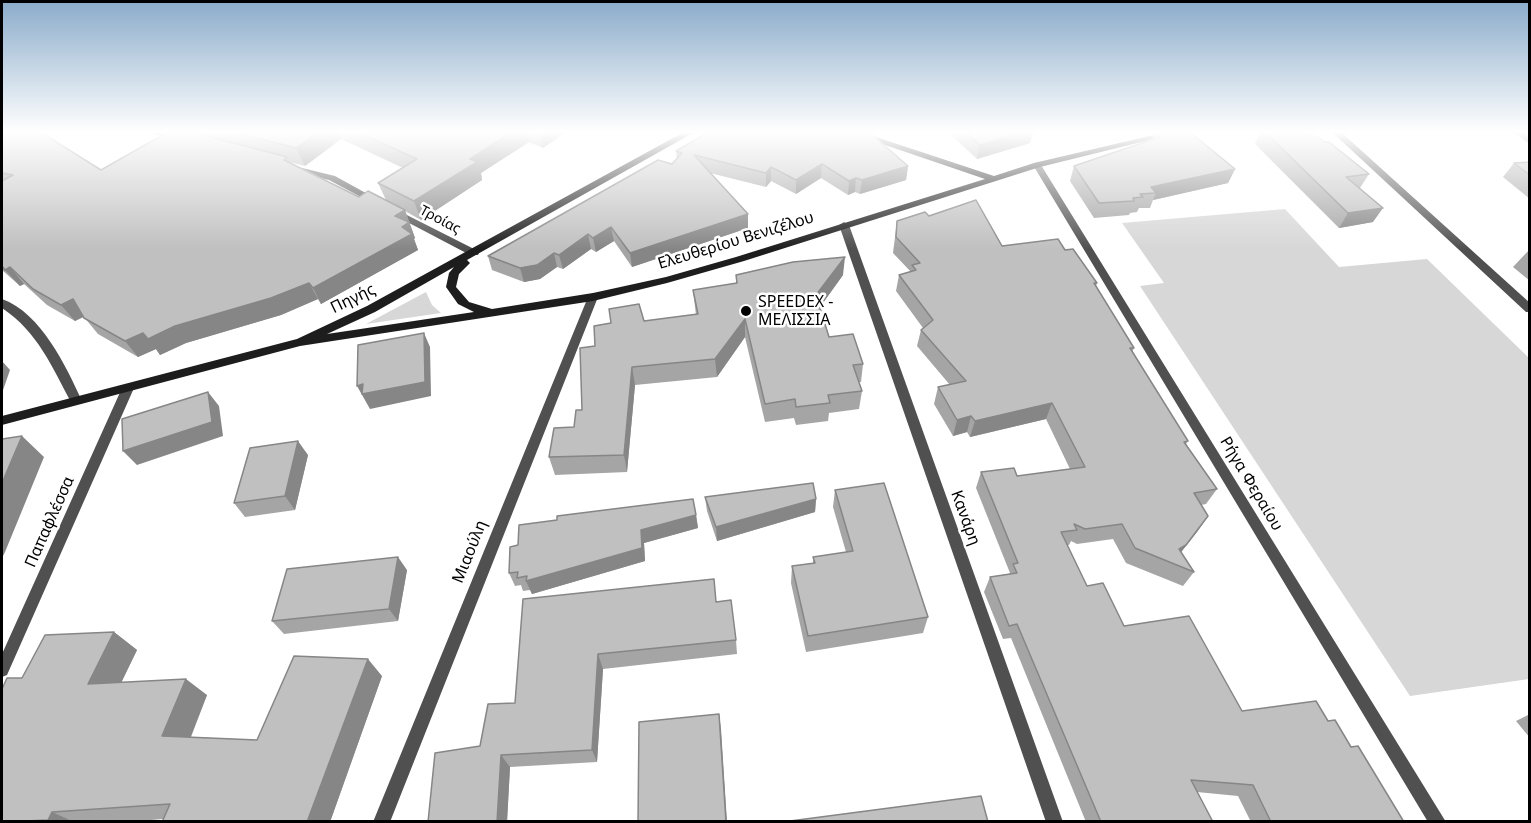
<!DOCTYPE html>
<meta charset="utf-8">
<style>
body{margin:0}
#map{position:relative;width:1531px;height:823px;overflow:hidden;background:#fff;font-family:"Noto Sans",sans-serif}
canvas{display:block}
.frame{position:absolute;inset:0;border:3px solid #000;pointer-events:none}
</style>
<div id="map">
<canvas width="1531" height="823"></canvas>
<div class="frame"></div>
</div>
<script>
const g = document.querySelector('canvas').getContext('2d');
g.lineJoin = 'round';
function fill(path, color) { g.fillStyle = color; g.fill(path, 'evenodd'); }
function strokePath(path, color, width, dash) { g.strokeStyle = color; g.lineWidth = width; g.lineCap = dash ? 'butt' : 'round'; g.setLineDash(dash || []); g.stroke(path); }
function drawText(font, color, halo, rows, align = 'center') {
  g.font = font + ' "Noto Sans",sans-serif'; g.lineWidth = 5; g.setLineDash([]); g.textBaseline = 'middle'; g.strokeStyle = halo; g.fillStyle = color; for (const [text, x, y, turn = 0] of rows) {
    g.save(); g.translate(x, y); g.rotate((+turn || 0) * Math.PI / 180); g.textAlign = isNaN(turn) ? turn : align; if (halo) g.strokeText(text, 0, 0); g.fillText(text, 0, 0); g.restore();
  }
}
const green = new Path2D(`
 M1285,209L1339,267L1427,259L1529,358V679L1410,696L1140,286L1164,283L1122,223Z
 M426,292L432,305L441,313L366,324Z`);
const street = new Path2D(`
 M152,133H167L182,139L178,142Z
 M1333,133H1342L1530,303V312H1526Z
 M1514,133H1524L1530,138V144Z
 M1037,162L1041,165L1446,822H1428L1033,165Z
 M294,166L335,176L382,202L380,204H374L329,180L291,171V167Z
 M395,209L478,251L479,253L478,255H470L392,214V210Z
 M844,222L849,225L1063,822H1046L839,225Z
 M593,293L598,297L390,822H373L588,297Z
 M2,299C41,313 66,366 82,401L80,404H72C52,367 38,332 2,308Z
 M128,384L134,388L7,675L2,677V654L122,388Z`);
const secondary = new Path2D(`
 M682,133H693L467,260L470,263L459,274L456,287L469,302L492,309L593,293L666,277L736,257L985,179L850,133H864L994,176L1034,163L1162,133H1178L1040,167L744,261L667,283L593,301L300,346L2,425V416L297,339L367,306ZM454,267L449,273L446,287L458,304L474,312L327,334L375,312Z`);
const wall = new Path2D(`
 M2,133L101,170L166,133H565L543,148L529,142L481,173L482,180L421,220L405,211L415,238L414,239L418,250L321,304L318,299L281,315L186,343L160,355L156,349L138,357L98,334L84,317L75,321L47,305L24,284L20,286L2,270ZM341,139L403,168L378,183L386,200L359,197L289,162L305,166Z
 M949,133H1033L1030,143L977,159Z
 M1154,133H1191L1235,169L1228,183L1153,200L1150,208H1139L1137,212L1130,213L1129,215L1094,218L1070,181L1074,166L1152,140Z
 M1260,133H1308L1312,136L1324,142L1369,174L1360,188L1373,222L1339,228L1255,144Z
 M676,151L908,166L906,180L860,194L855,192L848,195L821,178L796,194L771,181L766,187L710,173L748,214V228L632,267L614,241L596,252L591,249L563,269L557,267L540,279L524,282L492,270L488,256L672,164L677,159Z
 M1530,162V199L1503,177L1514,163Z
 M929,216L1002,246L1065,250L1097,283L1096,286L1134,348L1132,352L1188,441L1186,444L1217,489L1206,504L1201,505L1208,516L1181,552L1194,572L1183,586L1126,563L1113,539L1077,544L1071,541L1069,545H1067L1087,586L1124,626L1242,711L1328,721L1351,747L1404,822H1251L1238,796L1197,792L1213,822H1086L1011,638L1003,639L984,592L990,577L1009,574L1010,573L976,488L981,472L1017,476L1070,469L1046,419L970,437L967,432L953,436L934,404L938,387L950,385L917,346L921,330L923,328L896,291L899,275L911,272L893,253L897,221Z
 M1530,249V281L1513,267Z
 M736,275H843L820,307L829,337L863,364L861,382H859L862,391L859,409L829,413L828,421L796,425L794,418L765,422L745,337L717,377L635,385L627,472L555,475L549,457L574,427L582,410L595,346L644,321L696,315L693,290L736,283Z
 M308,455L295,510L245,517L234,503Z
 M835,490L928,617L923,633L806,652L791,583L792,566L813,563V557L846,552L833,507Z
 M705,497L816,499L815,512L717,541L707,511Z
 M696,515L698,528L644,543L645,561L532,594L530,590L523,591L521,585L515,586L509,573Z
 M407,570L398,621L284,634L272,621Z
 M523,599L716,602L736,640L737,654L603,669L597,762L510,767L507,822H428L480,746L515,703Z
 M114,632L137,650L121,682L207,695L191,737L257,740L382,676L330,822H162L163,819L127,822H2L22,678Z
 M1530,714V738L1516,721Z`);
const shadedWall = new Path2D(`
 M317,133H338L341,139L305,166L296,148Z
 M510,133H527L529,142L481,173L482,180L421,220L414,201L470,159Z
 M540,133H565L543,148Z
 M1018,133H1033L1030,143L977,159L980,145Z
 M822,164L821,178L796,194V180Z
 M908,166L906,180L860,194L862,180Z
 M771,167V181L766,187V173Z
 M1235,169L1228,183L1153,200L1156,193L1151,187Z
 M856,178L855,192L848,195L849,181Z
 M1383,208L1373,222L1339,228L1348,213Z
 M405,210L415,238L414,239L418,250L321,304L313,288L395,216Z
 M748,214V228L632,267L630,253Z
 M611,227L614,241L596,252L593,238Z
 M588,234L591,249L563,269L559,255Z
 M554,253L557,267L540,279L524,282L520,268Z
 M845,257L843,275L815,314L816,295Z
 M10,267L24,284L20,286L5,270Z
 M309,283L318,299L281,315L186,343L160,355L156,349L138,357L125,341L143,333Z
 M73,299L86,315L75,321L61,305Z
 M745,319V337L717,377L715,359Z
 M424,333L430,347L431,396L370,409L357,386Z
 M2,361L10,370L2,393Z
 M632,367L635,385L627,472L624,455Z
 M208,392L219,406L223,436L137,465L123,451Z
 M1052,403L1046,419L970,437L975,421Z
 M971,416L967,432L953,436L957,420Z
 M22,436L44,457L5,552L2,558V483Z
 M298,441L308,455L295,510L285,496Z
 M816,499L815,512L717,541L716,527Z
 M696,515L698,528L644,543L645,561L532,594L526,581L641,530Z
 M1208,516L1197,532L1175,560L1179,549Z
 M398,557L407,570L398,621L389,609Z
 M114,632L137,650L113,700L88,684Z
 M598,654L603,669L597,762L592,750Z
 M368,659L382,676L330,822H307Z
 M186,679L207,695L185,751L162,736Z
 M719,714L721,729L727,822H726Z
 M501,755L510,767L507,822H497Z
 M52,812L74,822H51L48,820Z`);
const building = new Path2D(`
 M2,133H42L101,170L166,133H195L287,157L284,160L359,197L368,191L405,210L395,216L409,222L402,227L412,234L313,288L309,283L271,298L175,326L148,339L143,333L125,341L84,318L73,299L61,305L33,289L10,267L5,270L2,266V181L13,175L2,173Z
 M237,133H317L296,148Z
 M360,133H510L470,159L477,162L414,201L378,183L417,159Z
 M707,133H870L908,166L862,180L856,178L849,181L822,164L796,180L771,167L766,173L694,155L748,214L630,253L611,227L593,238L588,234L559,255L554,253L537,265L520,268L488,256L658,160L672,164L682,153L676,151Z
 M967,133H1018L980,145Z
 M1158,133H1191L1235,169L1151,187L1156,193L1140,194L1143,197L1133,198L1134,201L1099,203L1074,166L1160,137Z
 M1266,133H1308L1312,136H1317L1324,142H1329L1369,174L1346,177L1383,208L1348,213Z
 M1530,162V175L1514,163Z
 M976,200L1002,246L1058,239L1065,250L1073,249L1097,283H1094L1134,348H1130L1188,441L1184,442L1217,489L1194,493L1208,516L1186,545L1179,549L1194,572L1135,548L1122,524L1085,529L1074,524L1077,530L1061,532L1087,586L1103,583L1124,626L1189,616L1242,711L1316,701L1328,721L1335,720L1351,747L1358,746L1404,822H1271L1253,785L1191,780L1213,822H1101L1017,624L1009,626L990,577L1017,573L1013,564L1018,563L981,472L1014,468L1017,476L1085,467L1052,403L975,421L971,416L957,420L938,387L966,381L921,330L933,320L899,275L916,270L912,265L920,263L896,237L897,221L925,212L929,216Z
 M845,257L816,295L829,337L853,334L863,364L853,365L862,391L828,395L830,403L796,407L795,399L765,404L745,319L715,359L632,367L624,455L549,457L554,428L574,427L576,410H582L580,348L595,346L594,326L611,323L609,309L639,304L644,321L698,314L693,290L737,283L736,275L793,262Z
 M424,333L425,382L362,394L363,384L357,386L358,345Z
 M208,392L212,422L123,451L122,419Z
 M22,436L2,483V439Z
 M298,441L285,496L234,503L250,448Z
 M813,483L816,499L716,527L705,497Z
 M884,483L928,617L808,636L792,566L815,563L813,557L853,551L835,490Z
 M693,499L696,515L641,530L642,548L526,581L527,576L517,578L518,572L509,573L510,547L518,545L519,525L557,520V516Z
 M398,557L389,609L272,621L287,569Z
 M714,579L716,602L731,600L736,640L598,654L592,750L501,755L497,822H440V821L428,822L435,753L480,746L488,704L515,703L523,599Z
 M114,632L88,684L186,679L162,736L257,740L294,656L368,659L307,822H162L170,804L52,812L48,820L2,822V689L7,678H22L45,635Z
 M719,714L726,822H638L639,722Z
 M981,796L988,822H790V821Z`);
const markers = [
 [746,311,6,"#000"]
];
const farStreetnames = [
 ["Τροίας",440,220,28]
];
const streetNames = [
 ["Ελευθερίου Βενιζέλου",736,241,-17],
 ["Πηγής",353,299,-26],
 ["Ρήγα Φεραίου",1251,484,59],
 ["Κανάρη",965,518,70],
 ["Παπαφλέσσα",50,522,-66],
 ["Μιαούλη",470,552,-68]
];
const poiNames = [
 ["SPEEDEX -",758,302],
 ["ΜΕΛΙΣΣΙΑ",758,320]
];
fill(green, '#d7d7d7');
fill(street, '#505050');
fill(secondary, '#1d1d1d');
fill(wall, '#a5a5a5');
fill(shadedWall, '#868686');
fill(building, '#c0c0c0');
strokePath(building, '#868686', 1.5);
const sky = g.createLinearGradient(0, 0, 0, 249);
sky.addColorStop(0, '#8aabca');
sky.addColorStop(0.53, '#fff');
sky.addColorStop(1, '#ffffff00');
g.fillStyle = sky;
g.fillRect(0, 0, 1531, 249);
for (const [x, y, r, color] of markers) { const dot = new Path2D(); dot.arc(x, y, r, 0, 2 * Math.PI); g.fillStyle = color; g.fill(dot); strokePath(dot, '#fff', 2); }
drawText('14px', '#000', '#fff', farStreetnames);
drawText('16px', '#000', '#fff', streetNames);
drawText('16px', '#000', '#fff', poiNames, 'left');
</script>
